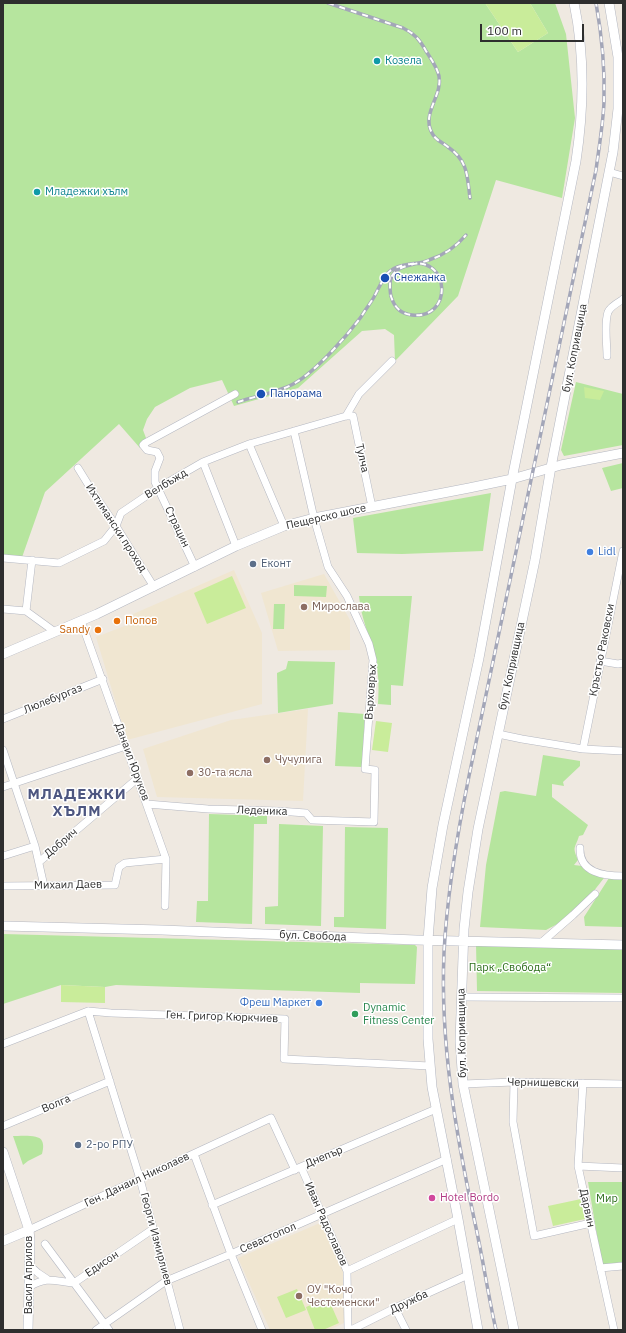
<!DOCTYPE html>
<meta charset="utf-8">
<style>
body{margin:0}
#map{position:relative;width:626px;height:1333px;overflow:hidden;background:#efe9e1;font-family:"IBM Plex Sans",sans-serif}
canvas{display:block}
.frame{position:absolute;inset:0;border:4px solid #2e2e2e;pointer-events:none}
.scale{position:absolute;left:480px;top:24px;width:104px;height:18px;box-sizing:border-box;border:2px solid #2e2e2e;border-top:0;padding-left:5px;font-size:12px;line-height:14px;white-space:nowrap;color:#2e2e2e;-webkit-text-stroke:3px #fff;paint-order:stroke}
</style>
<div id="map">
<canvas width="626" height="1333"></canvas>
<div class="frame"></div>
<div class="scale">100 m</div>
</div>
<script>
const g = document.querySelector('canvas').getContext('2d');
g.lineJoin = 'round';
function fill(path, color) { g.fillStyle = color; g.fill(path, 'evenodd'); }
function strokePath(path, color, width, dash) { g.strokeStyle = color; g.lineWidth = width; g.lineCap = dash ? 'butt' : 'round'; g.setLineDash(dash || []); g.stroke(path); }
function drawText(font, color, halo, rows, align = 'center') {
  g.font = font + ' "IBM Plex Sans",sans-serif'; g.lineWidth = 3; g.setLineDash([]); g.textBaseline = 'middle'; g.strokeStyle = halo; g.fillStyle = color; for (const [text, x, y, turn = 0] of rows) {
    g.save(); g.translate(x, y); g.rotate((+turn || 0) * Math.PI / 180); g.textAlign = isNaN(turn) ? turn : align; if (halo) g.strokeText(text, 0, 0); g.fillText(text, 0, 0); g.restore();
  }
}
const education = new Path2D(`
 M234,570L262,633V704L127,740L96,637L135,622L133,614Z
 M324,574L350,620V650L278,651L261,593Z
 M308,709L303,801L157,797L143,749L231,720Z
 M320,1223L343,1268L344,1323L329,1330H270L238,1258Z`);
const green = new Path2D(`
 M3,3H485L518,52L548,33L530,3H555L566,34L575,118L562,198L496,180L458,296L395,361L394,335L385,329L362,331L298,388L234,406L222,380L190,388L155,407L147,419L143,430L146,438L140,448L119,424L45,492L20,563L3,561Z
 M576,382L623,394V445L564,456L561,450Z
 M623,463V488L611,491L602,468Z
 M491,493L483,551L402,554L357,553L353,518Z
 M294,585L327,586L326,597L294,596Z
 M359,596H412L403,686L391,685V705L378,704C379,687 379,671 374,654C369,634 361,618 359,596Z
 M274,604H285L284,629H273Z
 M288,661L335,662L333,704L278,713L277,673L286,669Z
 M338,712L365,714L362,767L335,766Z
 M543,755L580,761V766L563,782L564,786L552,784V797L588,825L583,835L579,836C575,849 572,846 578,860L574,865L582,866L604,878L593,892L563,921L546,930L480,927L486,865L500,792L505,791L536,796Z
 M209,814L267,816V824H254L252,924L196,922L197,901H208Z
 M279,824L323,826L321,926L265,924V907L278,906Z
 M345,827L388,828L386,929L334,927V917H344Z
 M609,878L623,879V927L585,926L584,917Z
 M3,934L415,945L417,947L415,984L360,983V993L116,985L105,987L61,985L3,1004Z
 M476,944L623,948V993L477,991Z
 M13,1136C20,1136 40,1134 42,1141C44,1145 43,1150 42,1154L28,1161L23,1165Z
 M588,1182H623V1262L602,1265Z`);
const pitch = new Path2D(`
 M485,3H530L548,33L518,52Z
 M584,387L604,391L600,400L585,398Z
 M232,576L246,608L207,624L194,593Z
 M376,721L392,723L388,752L372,750Z
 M61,985L105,987V1003L61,1002Z
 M581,1199L585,1219L553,1226L548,1206Z
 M297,1289L306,1310L286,1318L277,1297Z
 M328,1298L339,1323L323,1330H315L306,1307Z`);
const street = new Path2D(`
 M609,172L623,176
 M607,356C607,344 604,323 608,312C610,307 617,303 622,300L623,299
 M346,416L359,394L392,361
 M249,444L284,526
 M203,462L236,546
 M78,468L94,494L116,526L154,587
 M3,558L59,563L104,541L116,526L121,513L158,488L203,462L249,444L346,416H353L372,507
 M195,567L155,482V471L160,458L157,452L147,450L143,445L145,443L235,394
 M3,609L26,611L55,632
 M26,611L32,560
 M81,621L166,859L165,906
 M600,661L618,664L623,663
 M3,719L103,679
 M498,734L522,739L583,749L623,751
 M583,749L623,551
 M3,750L35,846L44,886
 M3,787L126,746
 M147,804L208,809L278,811L306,813L312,820L374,822L375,770L365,769L373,660L369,644L347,596L328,567L314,518L294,431
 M580,848C579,873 604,876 623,876
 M3,856L35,846
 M39,862L138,778
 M3,886L115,885L119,867L125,863L166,859
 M542,942L573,915L595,894
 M461,997L623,998
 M88,1011L140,1179L180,1330
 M3,1044L88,1011L111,1013L285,1019L284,1059L430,1066
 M514,1082L513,1122L534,1236L591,1223
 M583,1083L578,1166L614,1330
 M463,1084L514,1082L623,1084
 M3,1126L110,1081
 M194,1154L231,1254L262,1330
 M578,1166L623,1168
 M301,1167L347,1271L348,1330
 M212,1205L436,1109
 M29,1230L271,1118L295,1170
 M45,1244L109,1330
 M29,1265L38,1273L47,1279
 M600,1268L623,1266
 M347,1271L458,1219
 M29,1287C47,1276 54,1281 74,1283L153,1229
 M395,1308L406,1330
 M96,1330L166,1281L231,1254L447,1159
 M351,1330L395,1308L468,1275`);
const secondary = new Path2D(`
 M3,654L97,614L236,546L284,526L314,518L469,488L512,479L561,465L623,453
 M3,926L162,930L416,940L623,945
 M3,1152L29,1230L30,1241L28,1330
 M3,1241L29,1230
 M478,1330L458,1219L432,1087L428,1039V940L432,888L443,825L479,658L512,479L576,161C584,108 585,55 574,3
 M514,1330L463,1084L460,1041L464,929L468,892L478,829L535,560L551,467L613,152L618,109V57L609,3`);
const rail = new Path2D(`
 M328,3L403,28C414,33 420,40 426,51C431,59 437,67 439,76C443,95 421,114 432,133C435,140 442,142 448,147C468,161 467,175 470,198
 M238,402C255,396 280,392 295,383C316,371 346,337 361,317C365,310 370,304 374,297C378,290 384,275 390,271C395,267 403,265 410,264C451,256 453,320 412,315C402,314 395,308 392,299C390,295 390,290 390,285C390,264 414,266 429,260C444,255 456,247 466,235
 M496,1330C488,1295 483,1259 475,1223C456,1134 440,1044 444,953C447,893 457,835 469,776L596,170C599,147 603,125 604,102C605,69 602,36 596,3`);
const markers = [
 [377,61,4,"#0f9aa8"],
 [37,192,4,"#0f9aa8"],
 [385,278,5,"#1a4fb4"],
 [261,394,5,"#1a4fb4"],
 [590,552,4,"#3f7fe0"],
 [253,564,4,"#5c6f8a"],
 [304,607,4,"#8d6e63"],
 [117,621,4,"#e8710a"],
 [98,630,4,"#e8710a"],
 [267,760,4,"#8d6e63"],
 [190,773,4,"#8d6e63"],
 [319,1003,4,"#3f7fe0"],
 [355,1014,4,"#2e9e5b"],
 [78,1145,4,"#5c6f8a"],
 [432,1198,4,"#d1479c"],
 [299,1296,4,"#8d6e63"]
];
const cultureNames = [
 ["Козела",385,61],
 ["Младежки хълм",45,192]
];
const transitNames = [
 ["Снежанка",394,278],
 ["Панорама",270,394]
];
const streetNames = [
 ["бул. Копривщица",575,348,-79],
 ["Тулча",362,458,78],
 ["Велбъжд",166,484,-31],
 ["Пещерско шосе",326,517,-13],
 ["Страцин",177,527,65],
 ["Ихтимански проход",116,528,57],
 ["Кръстьо Раковски",602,650,-79],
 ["бул. Копривщица",512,666,-78],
 ["Върховръх",371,692,-86],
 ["Люлебургаз",53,699,-22],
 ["Данаил Юруков",132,762,70],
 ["Леденика",262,811,2],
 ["Добрич",61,843,-40],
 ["Михаил Даев",68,885,-1],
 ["бул. Свобода",313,936,2],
 ["Ген. Григор Кюркчиев",222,1017,2],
 ["бул. Копривщица",462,1033,-91],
 ["Чернишевски",543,1083,1],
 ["Волга",56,1104,-23],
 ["Днепър",324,1157,-23],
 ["Ген. Данаил Николаев",137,1180,-25],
 ["Дарвин",587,1208,78],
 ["Иван Радославов",326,1224,66],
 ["Севастопол",268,1238,-24],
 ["Георги Измирлиев",156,1239,75],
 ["Едисон",102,1264,-34],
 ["Васил Априлов",29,1275,-90],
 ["Дружба",409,1302,-25]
];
const shopNames = [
 ["Lidl",598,552],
 ["Фреш Маркет",311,1003,"right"]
];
const serviceNames = [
 ["Еконт",261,564],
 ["2-ро РПУ",86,1145]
];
const educationNames = [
 ["Мирослава",312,607],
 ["Чучулига",275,760],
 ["30-та ясла",198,773],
 ["ОУ \"Кочо",307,1290],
 ["Честеменски\"",307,1303]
];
const foodNames = [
 ["Попов",125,621],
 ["Sandy",90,630,"right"]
];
const parkNames = [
 ["Парк „Свобода“",510,968],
 ["Мир",607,1199]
];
const leisureNames = [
 ["Dynamic",363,1008],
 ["Fitness Center",363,1021]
];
const hotelNames = [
 ["Hotel Bordo",440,1198]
];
const districtNames = [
 ["МЛАДЕЖКИ",77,795],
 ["ХЪЛМ",77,812]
];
fill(education, '#f0e6d1');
fill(green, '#b6e59e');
fill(pitch, '#c9ec9a');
strokePath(street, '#b4b7c1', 8);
strokePath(secondary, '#b4b7c1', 10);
strokePath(street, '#fff', 7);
strokePath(secondary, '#fff', 9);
strokePath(rail, '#a3a6b8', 3.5);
strokePath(rail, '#fff', 2, [6]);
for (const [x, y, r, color] of markers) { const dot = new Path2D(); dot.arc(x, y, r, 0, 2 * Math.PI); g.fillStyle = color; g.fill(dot); strokePath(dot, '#fff', 1.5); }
drawText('11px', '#0d838f', '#fff', cultureNames, 'left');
drawText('11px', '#164399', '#fff', transitNames, 'left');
drawText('11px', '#2e2e2e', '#fff', streetNames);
drawText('11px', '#366cbe', '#fff', shopNames, 'left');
drawText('11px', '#4e5e75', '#fff', serviceNames, 'left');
drawText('11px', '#785e54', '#fff', educationNames, 'left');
drawText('11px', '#c56008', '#fff', foodNames, 'left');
drawText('11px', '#2c6e1b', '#fff', parkNames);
drawText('11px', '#27864d', '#fff', leisureNames, 'left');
drawText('11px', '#b23c85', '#fff', hotelNames, 'left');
g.letterSpacing = '1px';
drawText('bold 15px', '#4d5680', '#fff', districtNames);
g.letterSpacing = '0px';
</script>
